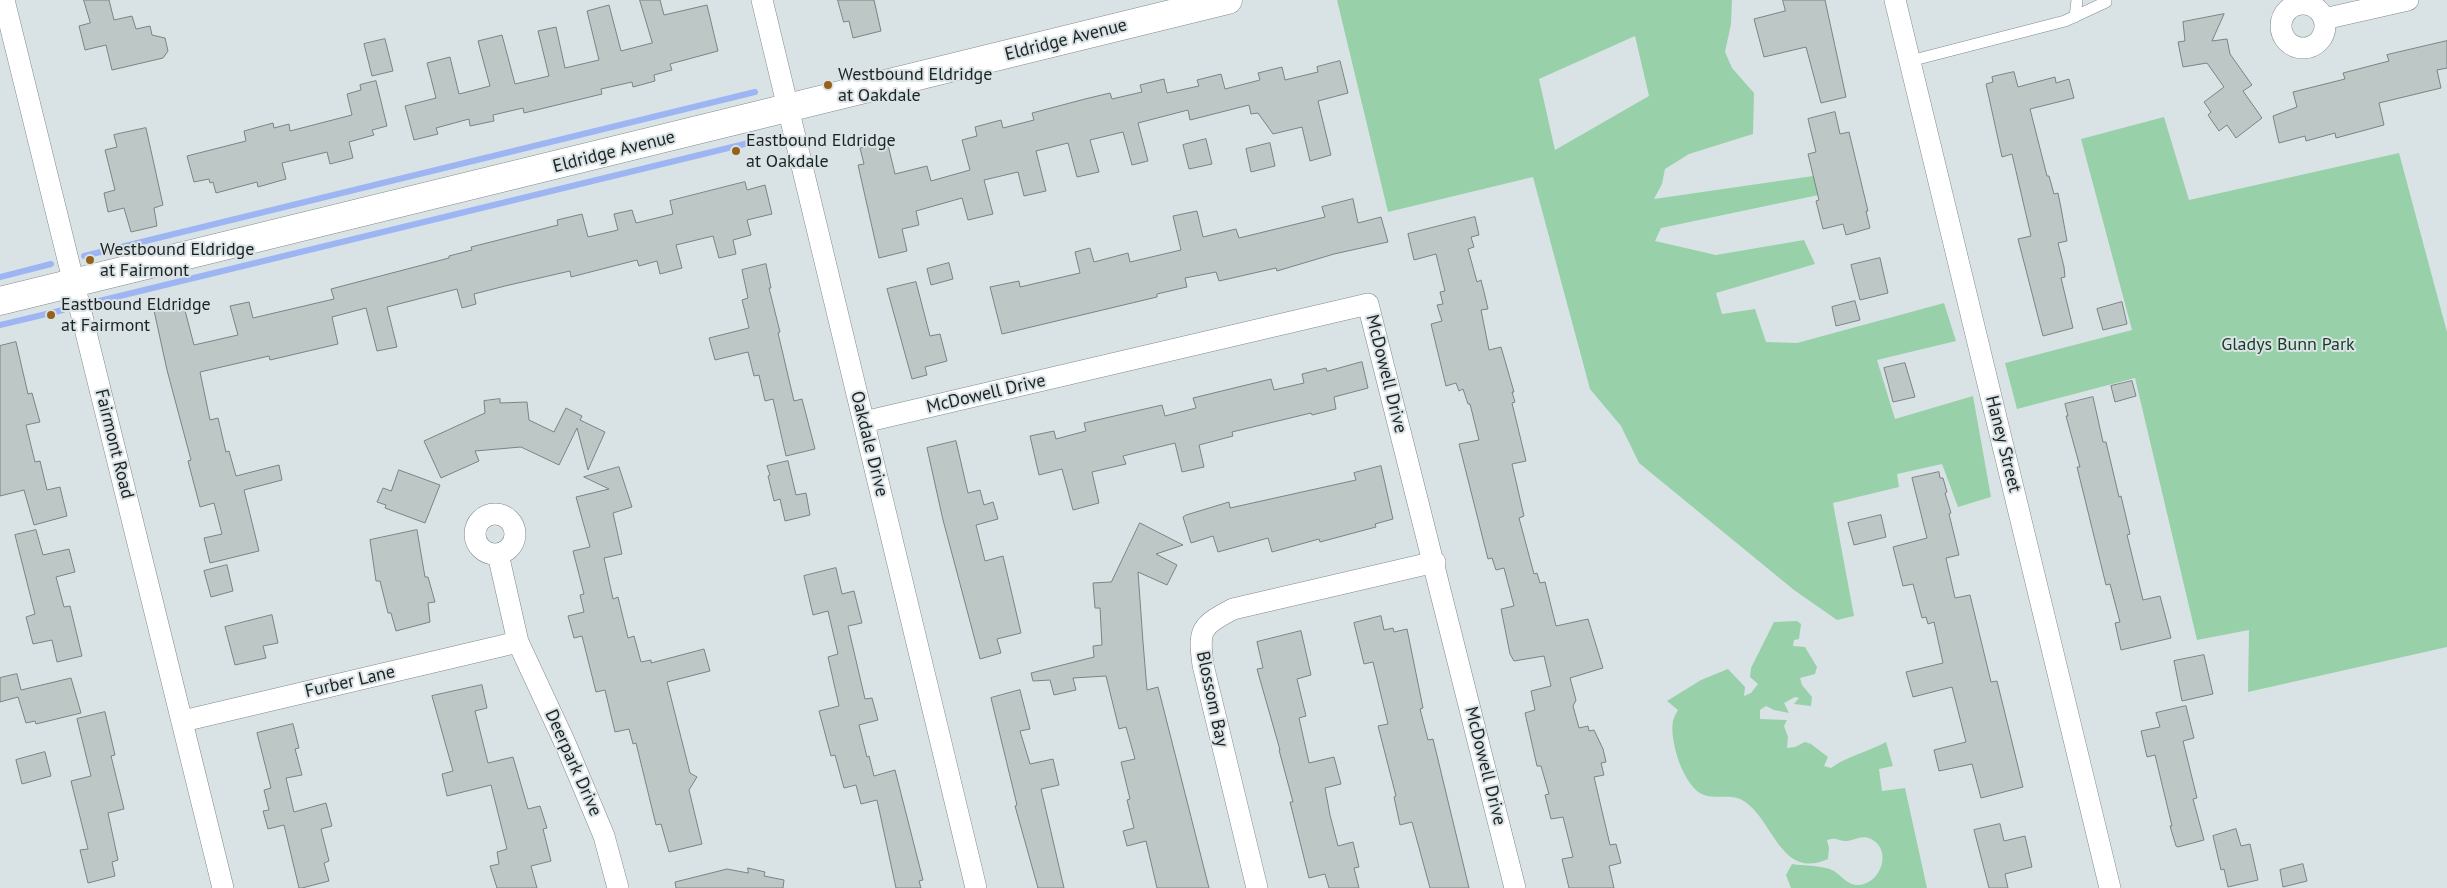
<!DOCTYPE html>
<style>
body{margin:0}
canvas{display:block;background:#d9e3e5}
</style>
<canvas width="2447" height="888"></canvas>
<script>
const g = document.querySelector('canvas').getContext('2d');
g.lineJoin = 'round';
function fill(path, color) { g.fillStyle = color; g.fill(path, 'evenodd'); }
function strokePath(path, color, width, dash) { g.strokeStyle = color; g.lineWidth = width; g.lineCap = dash ? 'butt' : 'round'; g.setLineDash(dash || []); g.stroke(path); }
function drawText(font, color, halo, rows, align = 'center') {
  g.font = font + ' "PT Sans",sans-serif'; g.lineWidth = 4; g.setLineDash([]); g.textBaseline = 'middle'; g.strokeStyle = halo; g.fillStyle = color; for (const [text, x, y, turn = 0] of rows) {
    g.save(); g.translate(x, y); g.rotate((+turn || 0) * Math.PI / 180); g.textAlign = isNaN(turn) ? turn : align; if (halo) g.strokeText(text, 0, 0); g.fillText(text, 0, 0); g.restore();
  }
}
const green = new Path2D(`
 M1337,0H1732L1731,24L1725,52L1732,68L1754,93L1753,134L1689,154L1665,169L1662,184L1654,199L1827,174L1828,193L1661,228L1655,241L1716,255L1804,240L1815,264L1716,293L1722,314L1755,309L1766,342L1797,343L1944,303L1956,341L1877,360L1895,419L1973,396L1991,497L1958,507L1942,464L1897,474L1899,487L1833,503L1854,616L1837,620L1794,590L1639,463L1621,426L1590,389L1533,177L1388,212ZM1635,36L1649,96L1555,150L1539,79Z
 M2164,117L2189,200L2399,153L2447,332V647L2248,692L2249,630L2197,640L2135,378L2017,409L2005,363L2132,330L2081,139Z
 M1797,621L1801,624L1799,639L1794,640L1793,646L1805,647L1817,667L1815,674L1800,678L1802,685L1812,697L1811,706L1794,704L1799,698L1795,697L1784,703L1789,713L1774,710L1766,706L1760,710V719L1787,720L1784,726L1788,737L1787,748L1795,747L1805,742L1811,744L1828,757L1824,766L1831,768C1847,756 1868,752 1886,742L1893,766L1879,769L1882,791L1905,788L1927,888H1791L1786,875L1792,864C1804,866 1824,865 1834,871C1843,877 1848,886 1860,885C1882,882 1892,849 1871,839C1862,834 1854,841 1845,841C1836,840 1837,837 1827,840L1829,848L1828,859C1780,881 1773,817 1742,800C1732,794 1716,799 1704,795C1684,788 1669,741 1673,721C1674,717 1676,713 1678,710L1667,701L1701,680L1728,669L1745,687L1744,696L1751,693L1758,684L1750,677L1751,668L1774,622Z`);
const stream = new Path2D(`
 M84,256L755,92
 M0,277L51,264
 M95,302L761,140
 M0,325L63,310`);
const building = new Path2D(`
 M84,0H109L114,20L132,16L136,29L150,26L152,35L165,38L168,51L163,58L112,70L106,45L85,50L79,26L90,23Z
 M640,0H660L664,15L707,5L718,51L670,64L672,70L654,75L655,81L633,87L632,82L601,89L602,94L524,113L523,108L493,115L494,121L470,126L469,119L436,128L438,134L414,140L405,106L436,98L427,63L450,57L459,94L490,86L478,41L502,35L515,84L549,76L538,31L556,27L565,68L599,60L587,11L609,5L621,51L652,43Z
 M838,0H874L881,31L853,38L849,21L844,22Z
 M1783,0H1825L1846,97L1821,103L1806,47L1764,57L1754,19L1785,11Z
 M2224,14L2212,41L2227,39L2230,54L2252,85L2243,91L2262,118L2236,138L2227,125L2219,131L2208,115L2211,112L2204,102L2224,87L2207,63L2183,67L2178,42L2185,41L2183,22Z
 M385,39L393,71L372,76L364,44Z
 M2447,41V68L2437,70L2441,88L2379,103L2384,125L2336,138L2335,133L2306,141L2305,136L2279,143L2273,116L2297,107L2293,92L2345,79L2343,73L2389,61L2387,55Z
 M1340,61L1348,93L1318,101L1331,155L1310,161L1302,127L1273,134L1258,113L1251,114L1249,105L1190,120L1188,110L1138,123L1148,161L1132,165L1123,132L1090,140L1099,172L1077,177L1068,143L1036,151L1046,191L1024,196L1018,172L984,180L993,214L968,220L962,198L916,211L919,225L902,229L907,251L879,258L858,165L864,164L860,148L887,141L895,174L927,166L931,181L970,170L962,140L977,136L975,127L1001,120L1003,128L1034,120L1032,113L1085,99L1110,93L1112,99L1142,92L1140,85L1164,79L1167,93L1199,86L1197,80L1221,74L1225,89L1260,80L1258,73L1282,67L1285,80L1318,72L1317,67Z
 M2014,72L2018,87L2055,77L2056,83L2069,79L2074,98L2030,109L2047,176H2049L2054,194L2058,193L2061,208L2067,241L2058,243L2064,267L2065,277L2061,278L2073,328L2043,336L2018,239L2031,236L2012,154L2002,157L1986,84L1993,82L1992,77Z
 M376,81L387,126L372,130L374,135L349,142L353,158L330,164L327,152L282,163L286,179L258,187L257,182L216,193L213,182L210,183L209,179L194,182L187,156L246,141L244,131L273,123L274,128L289,124L290,131L352,115L347,94L361,90L360,85Z
 M1835,112L1840,134L1849,132L1868,211H1866L1870,228L1846,235L1843,224L1823,229L1816,201L1819,200L1808,154L1816,152L1808,119Z
 M146,128L163,205L154,208L157,226L131,232L124,208L108,212L104,193L115,190L105,150L117,147L114,135Z
 M1206,139L1212,164L1189,169L1183,145Z
 M1270,143L1275,166L1251,172L1246,149Z
 M745,182L747,190L765,185L772,214L747,220L751,235L733,240L736,254L719,258L713,236L676,245L682,268L660,274L657,261L639,266L637,260L571,277L570,271L505,286L474,294L476,304L462,308L457,289L387,307L397,347L377,351L366,308L332,317L338,344L270,360L269,356L200,372L210,420L218,418L226,452L229,451L236,476L279,465L282,480L244,490L259,551L210,563L204,538L222,534L214,503L200,507L188,461L191,460L167,370L153,306L182,299L194,345L238,335L230,306L249,302L253,318L334,299L331,289L449,258V256L472,250L471,247L558,225L557,220L582,214L588,237L618,230L614,214L632,210L636,223L673,214L670,201Z
 M1353,199L1358,223L1381,217L1388,242L1334,254L1277,271L1276,268L1219,281L1216,272L1185,278L1187,287L1157,294V297L1002,334L990,287L1019,281L1020,287L1080,273L1075,252L1090,248L1094,262L1128,253L1130,262L1181,250L1173,216L1197,211L1203,237L1236,229L1239,238L1325,217L1322,207Z
 M1475,217L1479,235L1471,237L1474,247L1468,249L1477,282L1481,280L1485,296L1488,309L1481,310L1489,350L1501,347L1514,392H1512L1515,402L1512,403L1526,461L1512,464L1524,516L1519,518L1534,574L1537,573L1540,583L1545,582L1556,626L1588,619L1603,668L1570,678L1576,700L1573,706L1579,728L1588,726L1589,731L1594,730L1603,749L1606,762L1601,763L1604,775L1594,777L1610,845L1616,844L1621,863L1609,866L1614,888H1569L1562,859L1573,857L1563,817L1551,819L1545,795L1549,794L1541,766H1537L1525,713L1535,710L1531,691L1551,686L1544,656L1514,661L1510,654L1501,609L1514,606L1504,568L1496,570L1492,558L1488,559L1459,444L1479,440L1470,404H1468L1463,389L1459,391L1456,383L1446,386L1431,324L1442,321L1437,305L1443,304L1440,292L1445,291L1436,254L1414,260L1408,234Z
 M1880,258L1888,293L1860,300L1851,265Z
 M949,263L953,279L931,285L927,269Z
 M766,264L771,288H769L780,332L778,333L794,401L802,399L815,449L786,456L773,399L765,401L759,375L754,376L748,352L715,360L709,338L749,328L742,300L748,298L742,270Z
 M916,282L930,336L940,334L947,361L925,367L927,375L912,379L887,289Z
 M1855,301L1860,320L1836,326L1832,307Z
 M2122,302L2127,324L2103,330L2097,309Z
 M16,342L28,394L32,393L40,422L26,425L35,462L40,461L47,490L60,487L67,516L34,525L24,490L0,496V346Z
 M1362,362L1368,388L1334,397L1336,409L1312,415L1311,413L1232,432L1233,436L1199,445L1204,467L1182,472L1175,443L1123,456L1126,464L1092,472L1099,503L1073,510L1062,469L1039,475L1030,436L1054,431L1056,439L1086,431L1084,423L1162,405L1165,416L1196,408L1193,398L1271,379L1274,390L1304,383L1302,374L1326,368L1327,371Z
 M1905,363L1915,397L1893,402L1884,368Z
 M2132,381L2136,396L2115,402L2111,386Z
 M2093,397L2103,442H2106L2119,497L2121,496L2130,534L2127,535L2143,600L2160,596L2171,638L2121,650L2115,623L2120,622L2110,584L2106,585L2077,467H2080L2066,416H2068L2065,404Z
 M500,399V403L527,402L529,420L554,432L566,408L582,416L580,420L605,432L588,470L577,428L559,465L521,447L475,451L479,461L441,478L424,441L485,413L484,401Z
 M956,441L968,493L980,490L984,505L993,502L998,519L976,525L985,561L1003,556L1021,633L997,639L1001,653L980,659L943,520L927,448Z
 M788,461L796,495L806,493L810,515L785,521L780,499L774,501L768,476L770,475L767,466Z
 M1381,466L1393,519L1375,524L1376,527L1320,542L1319,539L1272,552L1268,538L1218,552L1213,536L1191,543L1183,517L1186,515L1229,502L1230,508L1356,480L1354,473Z
 M619,467L632,507L613,513L622,554L604,558L613,599L618,597L628,638L634,636L641,662L651,660V663L704,649L710,671L667,682L690,773L697,777L689,790L702,844L669,852L661,824L656,825L636,743L633,744L629,729L615,732L605,690L596,692L582,636L574,638L568,616L584,612L580,595L584,594L573,551L590,547L576,497L609,489L584,477Z
 M399,470L440,485L425,523L385,508L386,505L377,502L383,488L391,491Z
 M1939,472L1940,478H1943L1947,492L1945,493L1951,513L1949,514L1959,555L1946,558L1955,598L1970,595L1991,682L1997,681L2023,787L1981,798L1972,764L1939,771L1934,750L1966,742L1952,687L1913,697L1906,672L1943,663L1934,622L1928,624L1926,617L1922,618L1913,584L1903,586L1893,547L1927,538L1912,478Z
 M1881,515L1886,537L1854,545L1848,523Z
 M1140,523L1183,545L1156,554L1177,565L1167,585L1138,572L1143,642L1147,690L1158,687L1209,888H1157L1146,841L1127,846L1123,831L1134,828L1127,800L1130,799L1121,762L1135,759L1126,727L1119,729L1106,676L1073,678L1076,690L1054,695L1050,680L1033,681L1031,673L1094,657L1093,646L1102,645L1100,608H1095L1093,583L1111,582Z
 M36,530L43,555L69,549L75,572L56,577L64,607L70,606L82,656L57,662L52,640L33,644L26,617L35,614L15,535Z
 M417,530L425,577H428L435,602L428,603L430,622L396,631L391,613H388L380,581H376L370,540Z
 M227,565L233,591L211,597L204,571Z
 M836,568L842,594L854,591L862,623L848,626L865,699L872,698L878,720L859,725L867,757L869,756L874,776L895,770L923,880L919,881L921,888H896L877,800L861,804L856,785L844,788L835,755L831,756L819,711L839,706L828,657L838,654L828,611L813,615L804,576Z
 M272,615L278,643L263,646L266,658L235,665L225,627Z
 M1381,616L1384,630L1393,628L1394,632L1407,629L1423,708L1420,709L1428,740L1433,739L1469,888H1430L1412,822L1400,825L1394,797L1396,796L1378,726L1388,724L1373,662L1364,664L1354,623Z
 M1301,631L1311,675L1297,679L1306,716L1299,718L1309,763L1334,757L1341,784L1325,788L1330,815L1338,846L1353,842L1359,867L1354,868L1359,888H1329L1325,874L1309,878L1290,802H1293L1279,750H1280L1257,669L1263,668L1257,642Z
 M2204,655L2213,694L2182,701L2174,661Z
 M17,674L21,690L71,678L81,713L36,724L35,721L26,723L18,697L0,702V678Z
 M482,685L487,708L475,711L488,763L513,757L528,809L540,806L547,828L543,829L551,861L531,866L537,888H497L490,866L499,864L497,852L507,849L491,785L447,796L442,774L453,771L432,696Z
 M1020,690L1030,729L1020,731L1030,764L1053,759L1059,785L1041,789L1064,888H1038L1015,806L1017,805L991,698Z
 M2186,706L2194,738L2183,741L2197,798L2193,799L2204,840L2178,847L2176,846L2170,826H2172L2155,755L2147,757L2141,731L2160,727L2156,713Z
 M105,712L115,755L111,756L124,809L108,813L118,860L112,862L115,876L88,883L80,850L88,849L71,781L91,776L77,719Z
 M293,724L299,748L295,749L302,775L286,778L294,812L326,803L332,826L321,829L329,861L324,863L329,881L302,888H299L284,825L268,829L263,811L269,810L264,790L271,788L257,733Z
 M45,752L51,776L22,784L16,760Z
 M2000,824L2004,841L2025,836L2032,867L2005,874L2008,888H1989L1974,830Z
 M2236,829L2241,846L2250,844L2258,880L2228,887L2224,869L2221,870L2213,836Z
 M2303,864L2307,881L2283,887L2280,870Z
 M748,868L765,872L764,876L784,880L783,888H676L675,882L727,869L748,873Z`);
const service = new Path2D(`
 M2075,17L2077,0
 M1910,61L2065,21L2106,2V0`);
const minor = new Path2D(`
 M4,0L223,888
 M762,0L976,888
 M1895,0L2110,888
 M2281 26a22 22 0 1 1 44 0a22 22 0 1 1-44 0Z
 M2324,19L2408,0
 M864,422L1368,304L1515,888
 M475 534a20 20 0 1 1 40 0a20 20 0 1 1-40 0Z
 M498,554L518,642L565,743L604,836L618,888
 M183,721L518,642
 M1257,888L1203,665C1198,629 1201,626 1233,609L1435,562`);
const tertiary = new Path2D(`
 M0,301L1228,0`);
const markers = [
 [828,85,5,"#976119"],
 [736,151,5,"#976119"],
 [90,260,5,"#976119"],
 [51,315,5,"#976119"]
];
const streetNames = [
 ["Eldridge Avenue",1066,40,-14],
 ["Eldridge Avenue",614,152,-14],
 ["McDowell Drive",1386,374,76],
 ["McDowell Drive",986,394,-13],
 ["Fairmont Road",114,444,76],
 ["Oakdale Drive",869,444,76],
 ["Haney Street",2003,444,76],
 ["Furber Lane",350,682,-13],
 ["Blossom Bay",1212,699,78],
 ["Deerpark Drive",573,763,66],
 ["McDowell Drive",1485,766,76]
];
const poiNames = [
 ["Westbound Eldridge",838,75],
 ["at Oakdale",838,96],
 ["Eastbound Eldridge",746,141],
 ["at Oakdale",746,162],
 ["Westbound Eldridge",100,250],
 ["at Fairmont",100,271],
 ["Eastbound Eldridge",61,305],
 ["at Fairmont",61,326]
];
const parkNames = [
 ["Gladys Bunn Park",2288,345]
];
fill(green, '#98d1a9');
strokePath(stream, '#9db5f3', 6);
fill(building, '#bdc7c5');
strokePath(building, '#7b8482', 1);
strokePath(service, '#808a8b', 12);
strokePath(minor, '#808a8b', 22);
strokePath(tertiary, '#808a8b', 29);
strokePath(service, '#fff', 11);
strokePath(minor, '#fff', 21);
strokePath(tertiary, '#fff', 28);
for (const [x, y, r, color] of markers) { const dot = new Path2D(); dot.arc(x, y, r, 0, 2 * Math.PI); g.fillStyle = color; g.fill(dot); strokePath(dot, '#d9e3e5', 2); }
drawText('18px', '#1e2222', '#d9e3e5', streetNames);
drawText('18px', '#1e2222', '#d9e3e5', poiNames, 'left');
drawText('18px', '#173b24', '#d9e3e5', parkNames);
</script>
